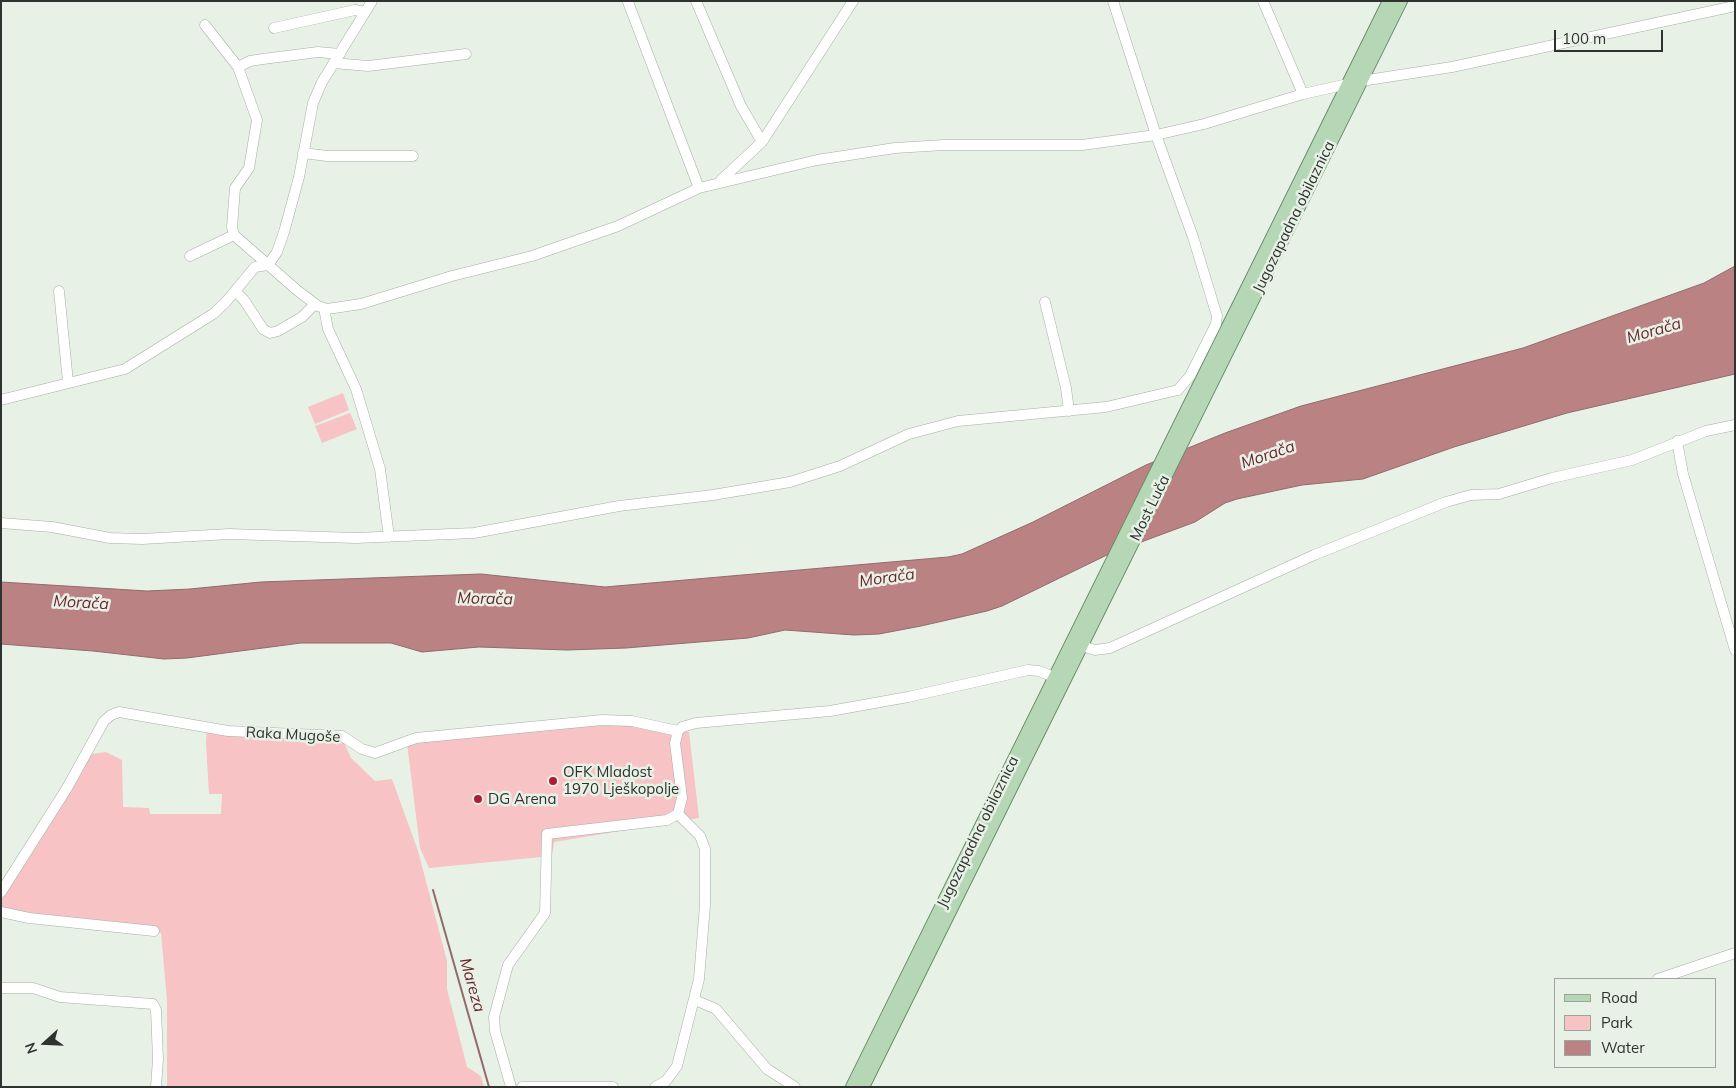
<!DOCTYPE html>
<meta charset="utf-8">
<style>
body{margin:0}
#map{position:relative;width:1736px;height:1088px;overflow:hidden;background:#e7f1e6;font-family:Mulish,sans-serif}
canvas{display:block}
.frame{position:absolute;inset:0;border:2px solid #2f332f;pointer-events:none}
.legend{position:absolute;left:1554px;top:978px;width:162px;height:90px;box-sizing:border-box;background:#e7f1e6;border:1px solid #9da59d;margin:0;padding:6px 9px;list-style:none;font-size:15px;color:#2f332f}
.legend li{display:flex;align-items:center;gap:10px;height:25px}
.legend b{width:25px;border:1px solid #9da59d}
.north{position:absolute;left:20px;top:1018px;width:50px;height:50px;-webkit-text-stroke:4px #e7f1e6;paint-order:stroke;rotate:250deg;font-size:14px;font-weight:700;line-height:20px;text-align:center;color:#2f332f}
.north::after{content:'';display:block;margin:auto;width:18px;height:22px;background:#2f332f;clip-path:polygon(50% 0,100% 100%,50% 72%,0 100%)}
.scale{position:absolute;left:1554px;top:30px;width:109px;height:22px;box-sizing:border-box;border:2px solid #2f332f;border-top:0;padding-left:6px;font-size:15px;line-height:18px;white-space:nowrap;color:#2f332f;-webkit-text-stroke:4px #e7f1e6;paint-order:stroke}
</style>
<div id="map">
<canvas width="1736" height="1088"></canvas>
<div class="frame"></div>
<ul class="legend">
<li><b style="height:6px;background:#b6d7b6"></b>Road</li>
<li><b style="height:14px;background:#f7c3c4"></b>Park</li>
<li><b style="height:14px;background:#bb8283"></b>Water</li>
</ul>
<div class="north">N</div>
<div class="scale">100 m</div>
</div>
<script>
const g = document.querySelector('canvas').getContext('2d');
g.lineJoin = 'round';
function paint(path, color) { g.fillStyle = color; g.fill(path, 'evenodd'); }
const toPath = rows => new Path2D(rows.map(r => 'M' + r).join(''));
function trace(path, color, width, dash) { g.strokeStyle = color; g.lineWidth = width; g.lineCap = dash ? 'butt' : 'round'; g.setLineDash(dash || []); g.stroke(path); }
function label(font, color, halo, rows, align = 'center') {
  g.font = font + ' Mulish,sans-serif'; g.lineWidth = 5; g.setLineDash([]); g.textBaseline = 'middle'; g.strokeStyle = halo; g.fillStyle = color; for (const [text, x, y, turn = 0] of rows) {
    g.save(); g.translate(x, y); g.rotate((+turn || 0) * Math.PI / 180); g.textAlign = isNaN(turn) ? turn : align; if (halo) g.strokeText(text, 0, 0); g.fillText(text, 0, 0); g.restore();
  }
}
paint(toPath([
 [343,393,349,410,315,424,308,407],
 [350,413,357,429,322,443,315,426],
 [600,722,689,732,699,818,554,842,552,856,429,868,420,848,407,743],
 [207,727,341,736,351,758,375,781,392,779,418,851,447,961,447,989,467,1067,481,1076,484,1087,167,1087,167,1000,161,933,107,928,107,921,32,917,1,911,1,894,86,755,106,752,122,760,123,807,149,808,150,814,221,814,222,794,209,794,206,743]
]), '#f7c3c4');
const water = toPath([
 [1735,266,1735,374,1567,413,1454,447,1363,479,1302,485,1237,499,1225,503,1195,522,1109,554,1002,606,987,611,921,626,879,634,854,635,785,630,748,638,626,648,567,650,479,647,422,652,391,643,301,643,187,658,164,659,93,651,1,644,1,582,147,591,190,589,261,582,481,574,605,587,948,557,962,554,1033,522,1146,465,1225,433,1301,406,1523,348,1704,283,1735,266]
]);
paint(water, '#bb8283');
trace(water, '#916a6a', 1);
trace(toPath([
 [433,890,489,1087]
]), '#916a6a', 2);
const minor = toPath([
 [696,1,741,106,762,142],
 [1263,1,1303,94],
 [628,2,699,188],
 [205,25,238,67,257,120,249,168,235,188,232,227,234,235,298,291,318,306,327,309,361,304,452,276,532,256,618,226,699,188,817,160,895,148,944,145,1082,145,1156,135,1204,124,1303,94,1348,84],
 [274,28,355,10,365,12],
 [334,63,368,66,466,54],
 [238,67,250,61,263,59,318,52,340,54],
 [1361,81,1452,67,1735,6],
 [303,153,327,156,413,156],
 [721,180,762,142,853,1],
 [190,256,234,235],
 [268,265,277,252,284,232,299,177,313,103,322,82,372,1],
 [59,291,68,382],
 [235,291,244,300,263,329,270,333,278,331,302,317,315,304],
 [1045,302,1066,388,1069,411],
 [324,308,328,329,356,389,380,469,389,537],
 [1,400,125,369,213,314,225,303,255,267,268,265],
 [1677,441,1683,474,1735,650],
 [1,523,52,527,110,538,142,539,229,534,356,538,474,533,619,506,713,495,790,482,840,466,909,434,958,421,1106,407,1178,390,1190,376,1216,324,1217,316,1193,237,1156,135,1113,1],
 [1082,646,1095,650,1110,648,1314,555,1446,502,1471,495,1499,494,1552,478,1632,460,1706,431,1735,425],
 [1,892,67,788,104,721,111,715,119,712,228,731,342,736,362,749,375,753,416,738,602,720,632,721,678,731],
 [1,912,29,918,154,931],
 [1658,979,1735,953],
 [1,988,33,988,60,997,153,1004,156,1010,158,1059,156,1087],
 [695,1000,716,1009,767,1069,795,1087],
 [511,1087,495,1031,494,1017,508,965,545,913,547,834,667,820,678,814,682,798,675,743,678,731,682,727,696,723,830,711,908,697,1028,670,1039,671,1054,677],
 [522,1087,613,1087],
 [655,1087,666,1081,677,1066,699,979,705,905,705,849,700,836,678,814]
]);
const major = toPath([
 [852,1087,1389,1],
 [863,1087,1401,1]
]);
trace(minor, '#a5aea4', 11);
trace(major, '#678d67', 14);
trace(minor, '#fff', 10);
trace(major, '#b6d7b6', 12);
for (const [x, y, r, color] of [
 [553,781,5,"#b01c37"],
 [478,799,5,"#b01c37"]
]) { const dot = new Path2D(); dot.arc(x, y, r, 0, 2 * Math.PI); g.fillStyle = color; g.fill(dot); trace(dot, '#e7f1e6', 2); }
label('15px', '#2f332f', '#e7f1e6', [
 ["Jugozapadna obilaznica",1294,217,-64],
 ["Most Luča",1150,508,-64],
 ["Raka Mugoše",293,735,3],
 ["Jugozapadna obilaznica",978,832,-64]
]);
label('15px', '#2f332f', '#e7f1e6', [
 ["OFK Mladost",563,772],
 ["1970 Lješkopolje",563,789],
 ["DG Arena",488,799]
], 'left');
label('italic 16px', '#6b252b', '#e7f1e6', [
 ["Morača",1654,331,-16],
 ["Morača",1268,455,-19],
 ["Morača",887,578,-8],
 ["Morača",485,599,1],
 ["Morača",81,603,3],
 ["Mareza",472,985,74]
]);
</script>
